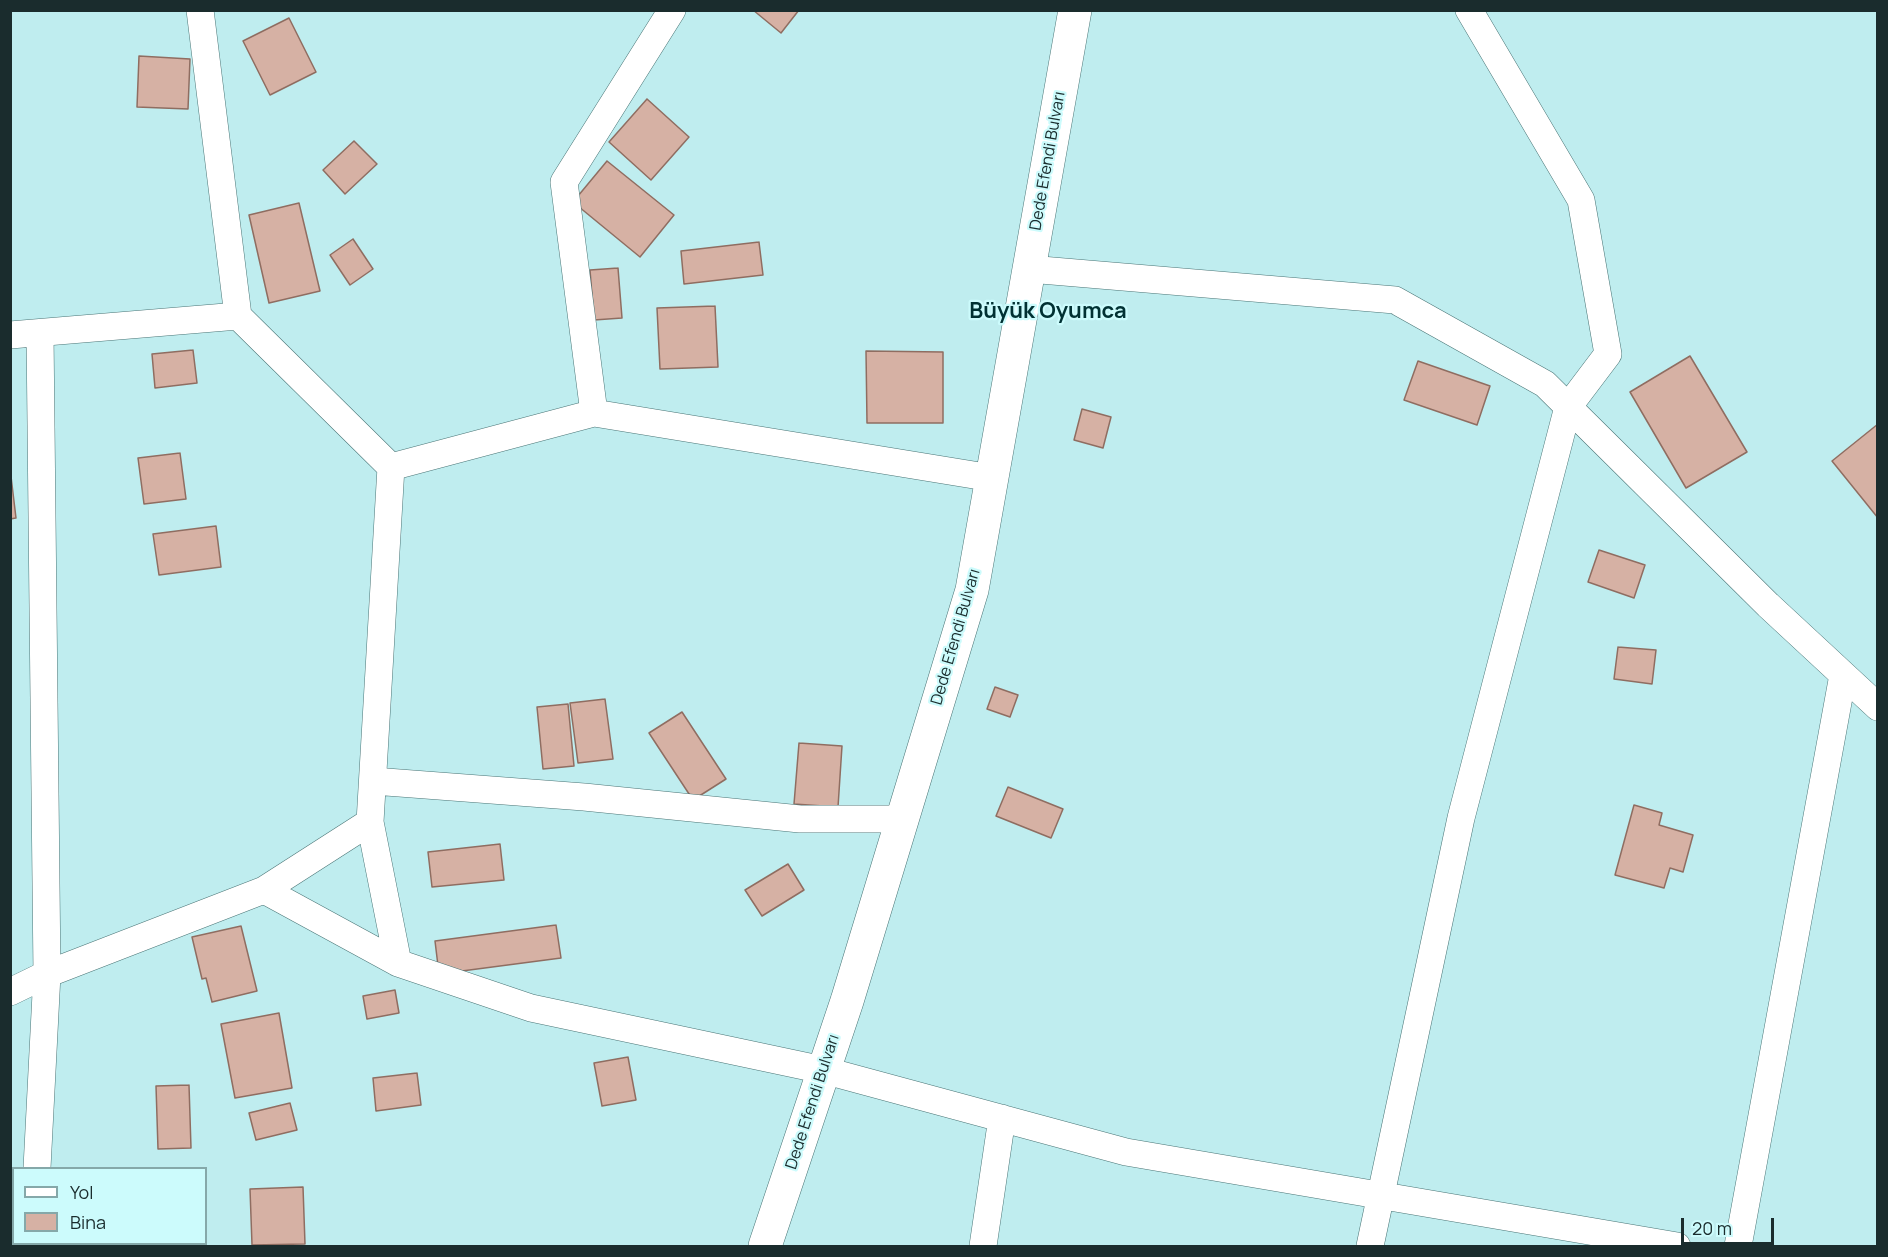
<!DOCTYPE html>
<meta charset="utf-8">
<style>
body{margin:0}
#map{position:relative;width:1888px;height:1257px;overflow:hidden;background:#bfedef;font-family:Manrope,sans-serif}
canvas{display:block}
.frame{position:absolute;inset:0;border:12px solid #1a2c2d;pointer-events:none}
.legend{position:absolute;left:12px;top:1167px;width:195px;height:78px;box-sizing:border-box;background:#ccfbfc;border:2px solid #85a8a9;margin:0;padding:8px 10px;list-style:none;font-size:18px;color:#1a2c2d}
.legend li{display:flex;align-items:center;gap:12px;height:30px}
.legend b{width:30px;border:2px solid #85a8a9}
.scale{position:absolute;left:1681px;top:1218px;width:93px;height:27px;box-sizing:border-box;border:3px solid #1a2c2d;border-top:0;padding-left:8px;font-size:18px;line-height:21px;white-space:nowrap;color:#1a2c2d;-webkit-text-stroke:4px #ccfbfc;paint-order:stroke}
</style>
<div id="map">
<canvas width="1888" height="1257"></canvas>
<div class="frame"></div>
<ul class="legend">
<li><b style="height:8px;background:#fff"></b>Yol</li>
<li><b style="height:16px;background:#d6b1a4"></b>Bina</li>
</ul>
<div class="scale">20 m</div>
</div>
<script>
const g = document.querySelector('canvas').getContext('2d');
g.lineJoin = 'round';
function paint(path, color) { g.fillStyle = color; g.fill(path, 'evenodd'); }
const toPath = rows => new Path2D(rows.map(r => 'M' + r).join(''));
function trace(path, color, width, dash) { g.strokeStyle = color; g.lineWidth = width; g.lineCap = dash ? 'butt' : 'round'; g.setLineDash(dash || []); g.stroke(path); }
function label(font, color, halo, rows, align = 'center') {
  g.font = font + ' Manrope,sans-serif'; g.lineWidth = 4.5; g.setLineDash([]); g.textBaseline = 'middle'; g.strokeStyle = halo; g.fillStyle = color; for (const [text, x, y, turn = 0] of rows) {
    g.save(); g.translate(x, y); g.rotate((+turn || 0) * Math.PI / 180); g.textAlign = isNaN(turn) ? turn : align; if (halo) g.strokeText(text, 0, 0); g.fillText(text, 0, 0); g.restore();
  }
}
const building = toPath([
 [753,10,799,10,781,33,753,10],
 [289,18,316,72,270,95,243,41,289,18],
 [139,56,190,59,188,109,137,107,139,56],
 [647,99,689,137,651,180,609,142,647,99],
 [354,141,377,164,345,194,323,170,354,141],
 [607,161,674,215,640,257,573,202,607,161],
 [299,203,320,291,269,303,249,215,299,203],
 [353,239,373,269,350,285,330,255,353,239],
 [759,242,763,275,684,284,681,251,759,242],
 [618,268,622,318,594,320,590,270,618,268],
 [715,306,718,367,660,369,657,308,715,306],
 [193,350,197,383,155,388,152,354,193,350],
 [866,351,943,352,943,423,867,423,866,351],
 [1690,356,1747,452,1686,488,1630,392,1690,356],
 [1418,361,1490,386,1477,425,1404,400,1418,361],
 [1082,409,1111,417,1103,448,1074,440,1082,409],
 [1878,424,1878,518,1832,461,1878,424],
 [180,453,186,499,144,504,138,458,180,453],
 [10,468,16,518,10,519,10,468],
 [216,526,221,567,159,575,153,534,216,526],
 [1599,550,1645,565,1634,598,1588,582,1599,550],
 [1618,647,1656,650,1652,684,1614,679,1618,647],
 [995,687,1018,695,1010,717,987,709,995,687],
 [605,699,613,759,578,763,570,703,605,699],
 [568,704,574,766,543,769,537,707,568,704],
 [682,712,726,779,693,800,649,733,682,712],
 [799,743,842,746,838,807,794,804,799,743],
 [1008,787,1063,809,1051,838,996,816,1008,787],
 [1634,805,1662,813,1659,825,1693,835,1683,872,1670,868,1664,888,1615,875,1634,805],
 [500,844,504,880,432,887,428,852,500,844],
 [788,864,804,890,762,916,745,890,788,864],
 [556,925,561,958,439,974,435,941,556,925],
 [241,926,257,991,212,1002,206,978,202,979,192,937,241,926],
 [395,990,399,1013,367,1019,363,996,395,990],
 [279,1013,292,1088,235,1098,221,1024,279,1013],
 [628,1057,636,1100,602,1106,594,1063,628,1057],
 [417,1073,421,1105,376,1111,373,1078,417,1073],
 [189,1085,191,1148,158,1149,156,1086,189,1085],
 [290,1103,297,1130,256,1140,249,1113,290,1103],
 [303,1187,305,1244,252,1245,250,1189,303,1187]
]);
paint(building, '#d6b1a4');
trace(building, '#8f6d61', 1.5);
const minor = toPath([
 [200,10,238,316],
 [1029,269,1395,300,1545,384,1768,605,1878,707],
 [10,335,238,316,391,467],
 [594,413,564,182,672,10],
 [992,478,594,413,391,467,370,822,398,963,531,1008,823,1070,1126,1152,1677,1246],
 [373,781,584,797,800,819,902,819],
 [264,890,398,963],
 [10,992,47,974,264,890,370,822],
 [37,1168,47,974,40,333],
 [32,1246,32,1244],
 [983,1246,1002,1118],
 [1370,1246,1461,818,1568,407,1608,354,1581,200,1469,10],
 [1738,1246,1843,675]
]);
const tertiary = toPath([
 [765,1246,847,1001,972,590,1075,10]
]);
trace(minor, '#4a7576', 28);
trace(tertiary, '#4a7576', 34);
trace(minor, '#fff', 27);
trace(tertiary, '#fff', 33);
label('16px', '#1a2c2d', '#ccfbfc', [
 ["Dede Efendi Bulvarı",1048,161,-80],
 ["Dede Efendi Bulvarı",956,637,-74],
 ["Dede Efendi Bulvarı",813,1102,-72]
]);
label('bold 22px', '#013133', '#ccfbfc', [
 ["Büyük Oyumca",1048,312]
]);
</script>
